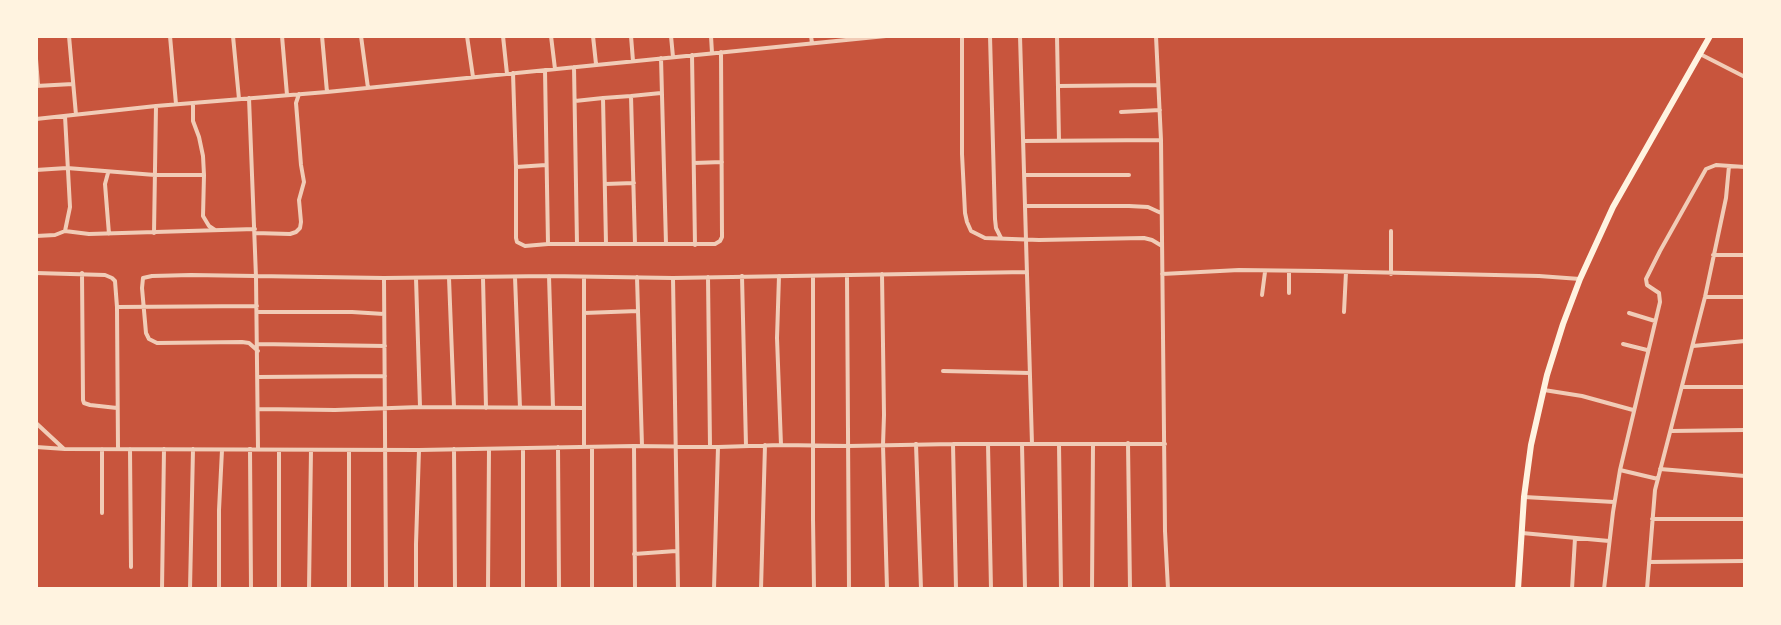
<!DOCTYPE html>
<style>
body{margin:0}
#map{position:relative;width:1781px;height:625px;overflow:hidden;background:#c8553d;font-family:Inter,sans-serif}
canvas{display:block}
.frame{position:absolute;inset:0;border:38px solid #fff3e0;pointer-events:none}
</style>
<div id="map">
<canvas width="1781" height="625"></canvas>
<div class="frame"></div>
</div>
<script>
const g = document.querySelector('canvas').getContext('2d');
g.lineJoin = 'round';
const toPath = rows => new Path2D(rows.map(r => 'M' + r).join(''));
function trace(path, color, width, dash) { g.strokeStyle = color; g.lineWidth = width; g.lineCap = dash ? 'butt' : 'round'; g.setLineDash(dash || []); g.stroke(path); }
trace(toPath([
 [69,36,76,115],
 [170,36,176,104],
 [233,36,239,99],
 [282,36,287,95],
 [322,36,327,92],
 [361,36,368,88],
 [467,36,473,77],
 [503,36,507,74],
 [551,36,555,69],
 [593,36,596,64],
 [631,36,633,61],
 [671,36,673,57],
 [711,36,712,53],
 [811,36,812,43],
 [962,36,962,154,965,213,967,222,971,231,985,238,1039,240,1144,238,1152,240,1162,246],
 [990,36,995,219,996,228,1001,238],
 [1020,36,1032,444],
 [1057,36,1059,141],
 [1156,36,1161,140,1165,531,1168,589],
 [1700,54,1745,77],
 [692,55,695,245],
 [661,58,666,244],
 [36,59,38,85],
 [574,67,577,244],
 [545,70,548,244,715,244,720,241,722,237,721,52],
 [513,73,516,167,516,238,517,242,525,246,548,244],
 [36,86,73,84],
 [1058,86,1157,85],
 [631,96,661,93],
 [249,98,256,277,258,449],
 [603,98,631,96,635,244],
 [575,101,603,98,606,244],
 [193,103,193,121,199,137,203,156,204,175,203,216,209,226,215,230],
 [1121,112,1160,110],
 [36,119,156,106,327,92,886,36],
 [1023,141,1161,140],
 [694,163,722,162],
 [516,167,546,165],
 [36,170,67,168,155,175,204,175],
 [108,173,105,184,109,234],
 [1024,175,1129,175],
 [605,184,634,183],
 [1025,206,1129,206,1148,207,1161,213],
 [65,231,70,207,65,116],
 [1391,231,1391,274],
 [154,233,156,106],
 [255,233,290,234,296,232,300,228,301,222,299,200,304,182,301,165,296,103,299,94],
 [36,236,55,235,65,231,89,234,255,229],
 [1713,255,1745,255],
 [1289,271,1289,293],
 [36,273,105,275,112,278,115,281,117,307,118,449],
 [82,273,83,400,84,403,90,405,117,408],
 [882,274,884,415,883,445,887,589],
 [1162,274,1239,270,1319,271,1539,276,1580,279],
 [847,275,849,589],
 [549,276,553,408],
 [742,276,746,446],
 [779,276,777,338,781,445],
 [813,276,813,519,814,589],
 [515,277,520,408],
 [584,277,584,447],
 [637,277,642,446],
 [708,277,710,447],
 [384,278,386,589],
 [449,278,454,407],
 [483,278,486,408],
 [673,278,678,589],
 [1262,295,1265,272],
 [1705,297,1745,297],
 [117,307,257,306],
 [257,312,352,312,384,314],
 [1344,312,1346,272],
 [584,313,638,311],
 [1629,313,1655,321],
 [258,344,385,346],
 [1623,344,1647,350],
 [1693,346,1745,341],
 [258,351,249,343,242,342,157,343,149,339,146,333,142,288,143,278,152,276,191,275,384,278,549,276,673,278,1027,272],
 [943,371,1030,373],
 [258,377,385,376],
 [1682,387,1745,387],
 [1544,390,1582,396,1633,410],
 [420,407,584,408],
 [259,409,335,410,420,407,416,278],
 [36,423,64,449],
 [1671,431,1745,430],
 [1128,443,1130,589],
 [916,444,921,589],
 [953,444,956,589],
 [988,444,991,589],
 [1022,444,1025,589],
 [1059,444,1061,589],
 [634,446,635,589],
 [36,447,65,449,419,450,634,446,718,447,781,445,849,446,953,444,1165,444],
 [558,447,559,589],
 [102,449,102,513],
 [130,449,131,567],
 [250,449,251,589],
 [454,449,455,589],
 [523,449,523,589],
 [1660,469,1745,476],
 [1620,470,1658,479],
 [1524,497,1614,502],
 [1652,519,1745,519],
 [1522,533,1609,541],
 [634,554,676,551],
 [1649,562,1745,561],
 [162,589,164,449],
 [190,589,193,449],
 [219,589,219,510,222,450],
 [279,589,279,450],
 [309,589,311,450],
 [349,589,349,450],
 [416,589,416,544,419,450],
 [488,589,489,449],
 [592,589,592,447],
 [714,589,718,447],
 [761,589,765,445],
 [1092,589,1093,444],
 [1572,589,1575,538],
 [1604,589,1613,512,1620,470,1660,302,1659,293,1647,285,1646,279,1660,251,1706,169,1716,165,1745,167],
 [1647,589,1655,490,1705,297,1726,198,1729,166]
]), '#f1ccb7', 4);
trace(toPath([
 [1518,589,1524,497,1531,445,1547,375,1563,324,1580,279,1613,207,1710,36]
]), '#fff3e0', 6);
</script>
